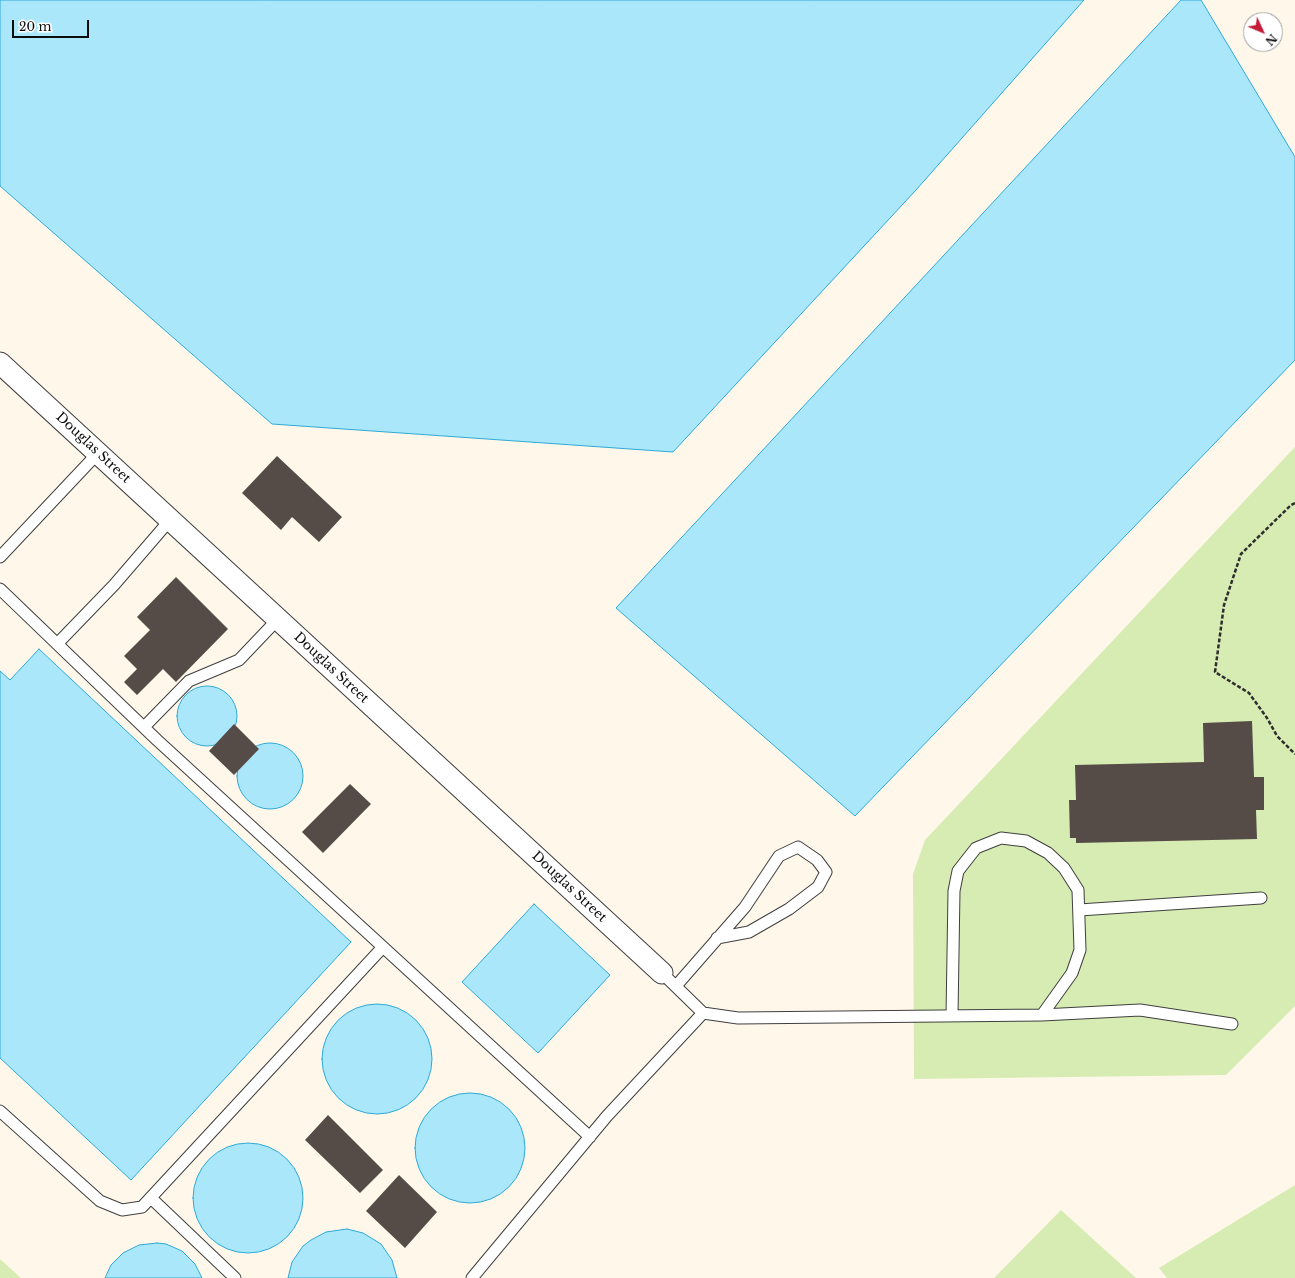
<!DOCTYPE html>
<style>
body{margin:0}
#map{position:relative;width:1295px;height:1278px;overflow:hidden;background:#fff8ea;font-family:"Libre Baskerville",serif}
canvas{display:block}
.north{position:absolute;left:1243px;top:12px;width:40px;height:40px;box-sizing:border-box;background:#fff;border:1px solid #9e9e9e;border-radius:50%;rotate:134deg;font-size:11px;font-weight:700;line-height:16px;text-align:center;color:#0c0c0c}
.north::after{content:'';display:block;margin:auto;width:14px;height:18px;background:#c41b39;clip-path:polygon(50% 0,100% 100%,50% 72%,0 100%)}
.scale{position:absolute;left:12px;top:20px;width:77px;height:18px;box-sizing:border-box;border:2px solid #0c0c0c;border-top:0;padding-left:5px;font-size:12px;line-height:14px;white-space:nowrap;color:#0c0c0c;-webkit-text-stroke:3px #fff;paint-order:stroke}
</style>
<div id="map">
<canvas width="1295" height="1278"></canvas>
<div class="north">N</div>
<div class="scale">20 m</div>
</div>
<script>
const g = document.querySelector('canvas').getContext('2d');
g.lineJoin = 'round';
function paint(path, color) { g.fillStyle = color; g.fill(path, 'evenodd'); }
const toPath = rows => new Path2D(rows.map(r => 'M' + r).join(''));
function trace(path, color, width, dash) { g.strokeStyle = color; g.lineWidth = width; g.lineCap = dash ? 'butt' : 'round'; g.setLineDash(dash || []); g.stroke(path); }
function label(font, color, halo, rows, align = 'center') {
  g.font = font + ' "Libre Baskerville",serif'; g.lineWidth = 4; g.setLineDash([]); g.textBaseline = 'middle'; g.strokeStyle = halo; g.fillStyle = color; for (const [text, x, y, turn = 0] of rows) {
    g.save(); g.translate(x, y); g.rotate((+turn || 0) * Math.PI / 180); g.textAlign = isNaN(turn) ? turn : align; if (halo) g.strokeText(text, 0, 0); g.fillText(text, 0, 0); g.restore();
  }
}
paint(toPath([
 [1295,447,1295,1006,1226,1075,914,1079,913,874,925,840],
 [1295,1185,1295,1278,1167,1278,1159,1268],
 [1061,1210,1136,1278,994,1278],
 [0,1259,21,1278,0,1278]
]), '#d7ecb2');
const water = toPath([
 [0,0,1084,0,916,190,673,452,272,424,0,186,0,0],
 [1181,0,1201,0,1295,157,1295,360,855,816,616,608,1181,0],
 [39,649,351,942,131,1180,0,1058,0,671,10,680,39,649],
 '177 716a30 30 0 1 1 60 0a30 30 0 1 1-60 0Z',
 '237 776a33 33 0 1 1 66 0a33 33 0 1 1-66 0Z',
 [534,904,610,975,538,1053,462,982,534,904],
 '322 1059a55 55 0 1 1 110 0a55 55 0 1 1-110 0Z',
 '415 1148a55 55 0 1 1 110 0a55 55 0 1 1-110 0Z',
 '193 1198a55 55 0 1 1 110 0a55 55 0 1 1-110 0Z',
 [347,1229,363,1233,381,1244,392,1260,397,1278,288,1278,292,1262,303,1246,311,1240,326,1232,347,1229],
 [157,1243,166,1244,182,1251,195,1264,202,1278,105,1278,111,1265,123,1253,139,1245,157,1243]
]);
paint(water, '#abe7fa');
trace(water, '#2da9d6', 1);
paint(toPath([
 [277,456,342,517,319,542,292,517,281,530,242,493],
 [176,577,228,629,176,682,163,669,137,695,124,682,137,669,124,656,150,630,137,617],
 [1252,721,1254,777,1264,777,1264,810,1256,810,1257,839,1076,843,1076,838,1070,838,1069,800,1076,800,1075,765,1204,762,1203,723],
 [234,724,259,749,234,775,209,751],
 [350,784,371,804,323,853,302,832],
 [328,1115,383,1170,360,1193,305,1140],
 [399,1175,437,1212,405,1248,366,1211]
]), '#554b47');
const service = toPath([
 [0,557,98,453],
 [0,589,157,740,383,947],
 [57,644,114,585,170,520],
 [144,727,189,681,239,660,278,619],
 [1079,910,1261,898],
 [662,973,703,1013,738,1018,1042,1015,1140,1010,1232,1024],
 [676,986,745,907,779,856,798,847,817,860,826,872,818,887,789,909,749,932,717,938],
 [952,1016,954,891,958,871,976,848,1001,838,1026,841,1048,853,1064,868,1078,890,1080,950,1072,973,1042,1015],
 [0,1111,100,1201,122,1210,142,1207,383,947,590,1137],
 [151,1198,235,1278],
 [472,1278,607,1116,703,1013]
]);
const minor = toPath([
 [0,363,662,973]
]);
trace(service, '#3f3f3f', 13);
trace(minor, '#3f3f3f', 23);
trace(toPath([
 [1295,503,1291,505,1241,554,1224,605,1215,672,1249,693,1267,718,1277,736,1295,754]
]), '#2e2e2e', 2.5, [4, 2]);
trace(service, '#fff', 11);
trace(minor, '#fff', 21);
label('13px', '#0c0c0c', '#fff', [
 ["Douglas Street",93,448,43],
 ["Douglas Street",331,668,43],
 ["Douglas Street",569,887,43]
]);
</script>
